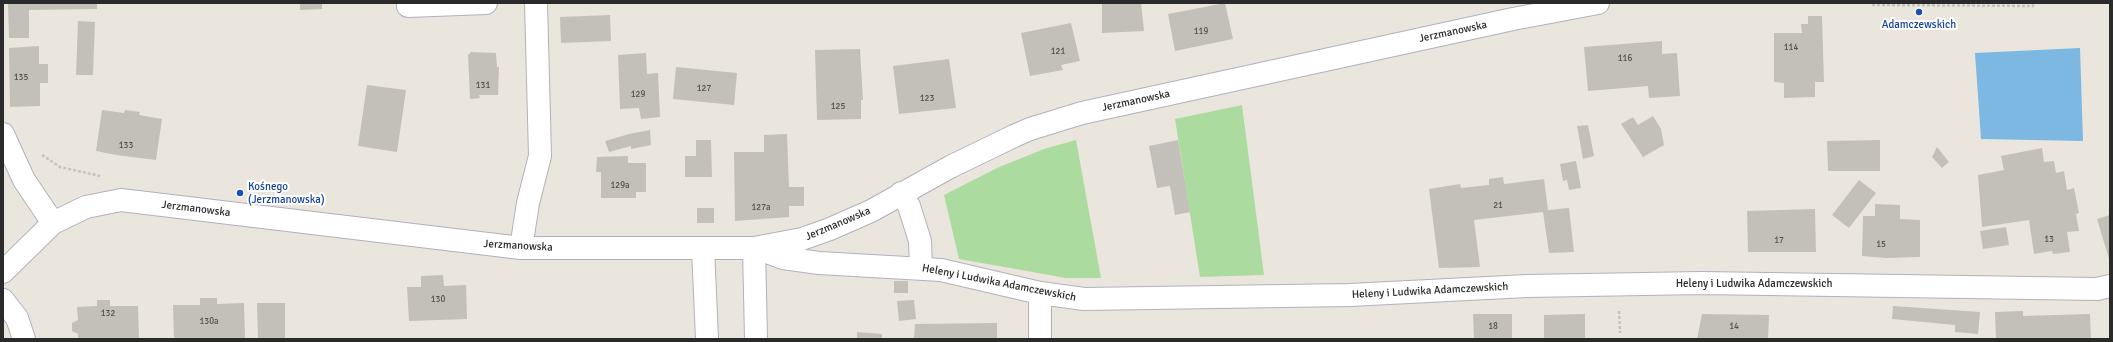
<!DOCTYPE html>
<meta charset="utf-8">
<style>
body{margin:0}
#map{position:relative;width:2113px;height:342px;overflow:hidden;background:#eae6dd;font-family:Signika,sans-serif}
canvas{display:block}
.frame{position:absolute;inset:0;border:4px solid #2a2a2a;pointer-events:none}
</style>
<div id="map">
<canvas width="2113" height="342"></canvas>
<div class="frame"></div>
</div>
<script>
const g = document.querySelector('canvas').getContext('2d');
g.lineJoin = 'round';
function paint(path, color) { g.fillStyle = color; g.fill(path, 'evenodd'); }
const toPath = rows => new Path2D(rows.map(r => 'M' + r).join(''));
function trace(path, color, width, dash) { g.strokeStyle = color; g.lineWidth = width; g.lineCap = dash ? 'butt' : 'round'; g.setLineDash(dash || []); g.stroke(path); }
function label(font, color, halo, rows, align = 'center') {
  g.font = font + ' Signika,sans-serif'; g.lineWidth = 4; g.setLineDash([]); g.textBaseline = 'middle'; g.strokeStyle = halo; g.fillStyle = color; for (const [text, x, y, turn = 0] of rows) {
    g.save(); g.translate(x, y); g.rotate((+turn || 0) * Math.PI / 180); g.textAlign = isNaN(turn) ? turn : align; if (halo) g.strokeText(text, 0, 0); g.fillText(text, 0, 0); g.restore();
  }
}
paint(toPath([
 [1242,105,1264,275,1200,277,1175,119],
 [1076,140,1101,278,1066,278,959,259,944,195,997,168,1044,149]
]), '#acdba0');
paint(toPath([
 [2080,48,2083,141,1981,139,1975,53]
]), '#7cb8e1');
paint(toPath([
 [8,3,97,3,97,9,29,10,29,38,9,38],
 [300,3,322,3,322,9,300,10],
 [1102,3,1141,3,1144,31,1102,33],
 [1225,3,1233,39,1175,51,1168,14],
 [610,15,611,41,561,43,560,17],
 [1808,16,1822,16,1824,82,1815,82,1815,97,1784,98,1784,83,1774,82,1774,33,1802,33,1801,24,1808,24],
 [78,21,95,22,93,75,76,75],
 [1071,23,1080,61,1061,65,1063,70,1030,76,1021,33],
 [1662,41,1662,54,1677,53,1680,96,1649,98,1648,86,1588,91,1584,47],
 [39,46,39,64,48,64,48,83,40,83,40,106,10,107,9,48],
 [860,49,863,100,861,100,861,119,817,120,815,50],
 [470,52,496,53,497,67,499,67,498,95,479,95,480,98,470,99,468,54,470,54],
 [646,53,647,74,658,73,660,117,641,119,639,108,620,109,618,55],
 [949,59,956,108,899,114,893,66],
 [676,67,737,73,734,105,673,99],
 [367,85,406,90,397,152,358,146],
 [102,110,124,113,125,110,140,112,139,115,162,119,156,160,116,155,96,151],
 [1653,116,1661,129,1664,145,1643,157,1621,124,1633,117,1638,125],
 [1588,125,1594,156,1583,159,1577,126],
 [650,130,651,145,631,149,631,146,609,152,605,141,629,134],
 [787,134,789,187,804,187,804,206,789,206,789,217,735,221,734,152,764,152,764,135],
 [696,140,711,140,712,177,685,177,685,156,696,156],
 [1178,140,1190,212,1175,215,1170,186,1157,188,1149,146],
 [1880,140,1880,171,1828,171,1827,141],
 [1937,147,1949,162,1942,168,1932,157],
 [2042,148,2044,162,2054,161,2056,173,2064,171,2067,190,2074,188,2079,213,2076,214,2079,231,2067,232,2070,252,2053,254,2052,251,2034,254,2029,220,1982,227,1978,175,2004,170,2001,156],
 [628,156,628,163,646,163,646,192,636,192,636,198,601,198,601,172,596,172,597,157],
 [1576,161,1581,188,1569,190,1567,180,1563,181,1560,164],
 [1503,177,1504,184,1544,179,1548,210,1569,208,1574,252,1549,253,1543,212,1474,220,1480,267,1439,268,1429,189,1460,184,1461,188,1489,185,1489,179],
 [1859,180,1876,193,1849,228,1832,215],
 [1875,204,1900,205,1900,219,1920,220,1920,257,1886,258,1862,256,1863,216,1875,216],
 [697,208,714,208,714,223,697,223],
 [1815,209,1816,252,1748,252,1747,211],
 [2110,215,2110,262,2097,219],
 [2006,227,2009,245,1983,249,1980,231],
 [443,275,444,286,466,285,467,319,409,321,407,287,421,287,421,276],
 [894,281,908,281,908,293,894,293],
 [200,298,217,298,217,304,244,303,245,339,174,339,173,305,200,305],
 [97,300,110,300,110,306,138,306,139,339,78,339,78,334,72,331,72,323,78,320,77,307,97,306],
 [914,300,916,319,899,321,897,301],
 [257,303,285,303,285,339,258,339],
 [1893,306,1980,312,1978,334,1955,332,1955,325,1892,319],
 [2023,311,2023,316,2090,314,2091,339,1996,339,1995,312],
 [1473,314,1512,314,1512,339,1474,339],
 [1585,314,1585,339,1544,339,1544,315],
 [1702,314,1769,315,1768,339,1697,339],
 [997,323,997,339,914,339,915,324],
 [857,332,882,334,882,339,857,339]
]), '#c3c0b9');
const minor = toPath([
 [408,6,486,3],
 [3,134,24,180,53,223],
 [901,193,909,206,920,241,921,268],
 [521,248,528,203,540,156,536,3],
 [703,248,707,339],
 [754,248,756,339],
 [756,248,783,258,819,263,941,270,1040,293,1084,299,1350,295,1527,286,1702,283,2097,289,2110,286],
 [3,272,53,223,86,207,121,200,521,248,754,248,802,239,830,229,871,211,950,167,1014,136,1030,129,1082,113,1513,19,1598,3],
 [3,300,17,318,24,339],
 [1040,339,1040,293]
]);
trace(minor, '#b1b1bc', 24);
trace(toPath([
 [1872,5,2033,6,2033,3],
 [42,155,60,167,100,176],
 [1619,311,1620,333]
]), '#c3c3c3', 2.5, [3, 2]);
trace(minor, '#fff', 22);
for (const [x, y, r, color] of [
 [1919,12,4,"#1a4fb4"],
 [240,193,4,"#1a4fb4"]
]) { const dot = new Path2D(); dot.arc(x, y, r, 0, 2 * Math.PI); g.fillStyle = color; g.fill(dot); trace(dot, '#fff', 1.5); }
label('9px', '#50504e', null, [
 ["119",1201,32],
 ["114",1791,48],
 ["121",1058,52],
 ["116",1625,59],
 ["135",21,78],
 ["131",483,86],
 ["127",704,89],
 ["129",638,95],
 ["123",927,99],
 ["125",838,107],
 ["133",126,146],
 ["129a",620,186],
 ["21",1498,206],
 ["127a",761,208],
 ["13",2049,240],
 ["17",1779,241],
 ["15",1881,245],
 ["130",438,300],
 ["132",108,314],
 ["130a",209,322],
 ["18",1493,327],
 ["14",1734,327]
]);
label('11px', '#164399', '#fff', [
 ["Adamczewskich",1919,25],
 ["Kośnego",248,187,"left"],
 ["(Jerzmanowska)",248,200,"left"]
]);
label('11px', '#2a2a2a', '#fff', [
 ["Jerzmanowska",1453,32,-12],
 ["Jerzmanowska",1136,101,-12],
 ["Jerzmanowska",196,209,7],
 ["Jerzmanowska",838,224,-23],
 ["Jerzmanowska",518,246,3],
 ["Heleny i Ludwika Adamczewskich",999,283,11],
 ["Heleny i Ludwika Adamczewskich",1754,284],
 ["Heleny i Ludwika Adamczewskich",1430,291,-3]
]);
</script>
